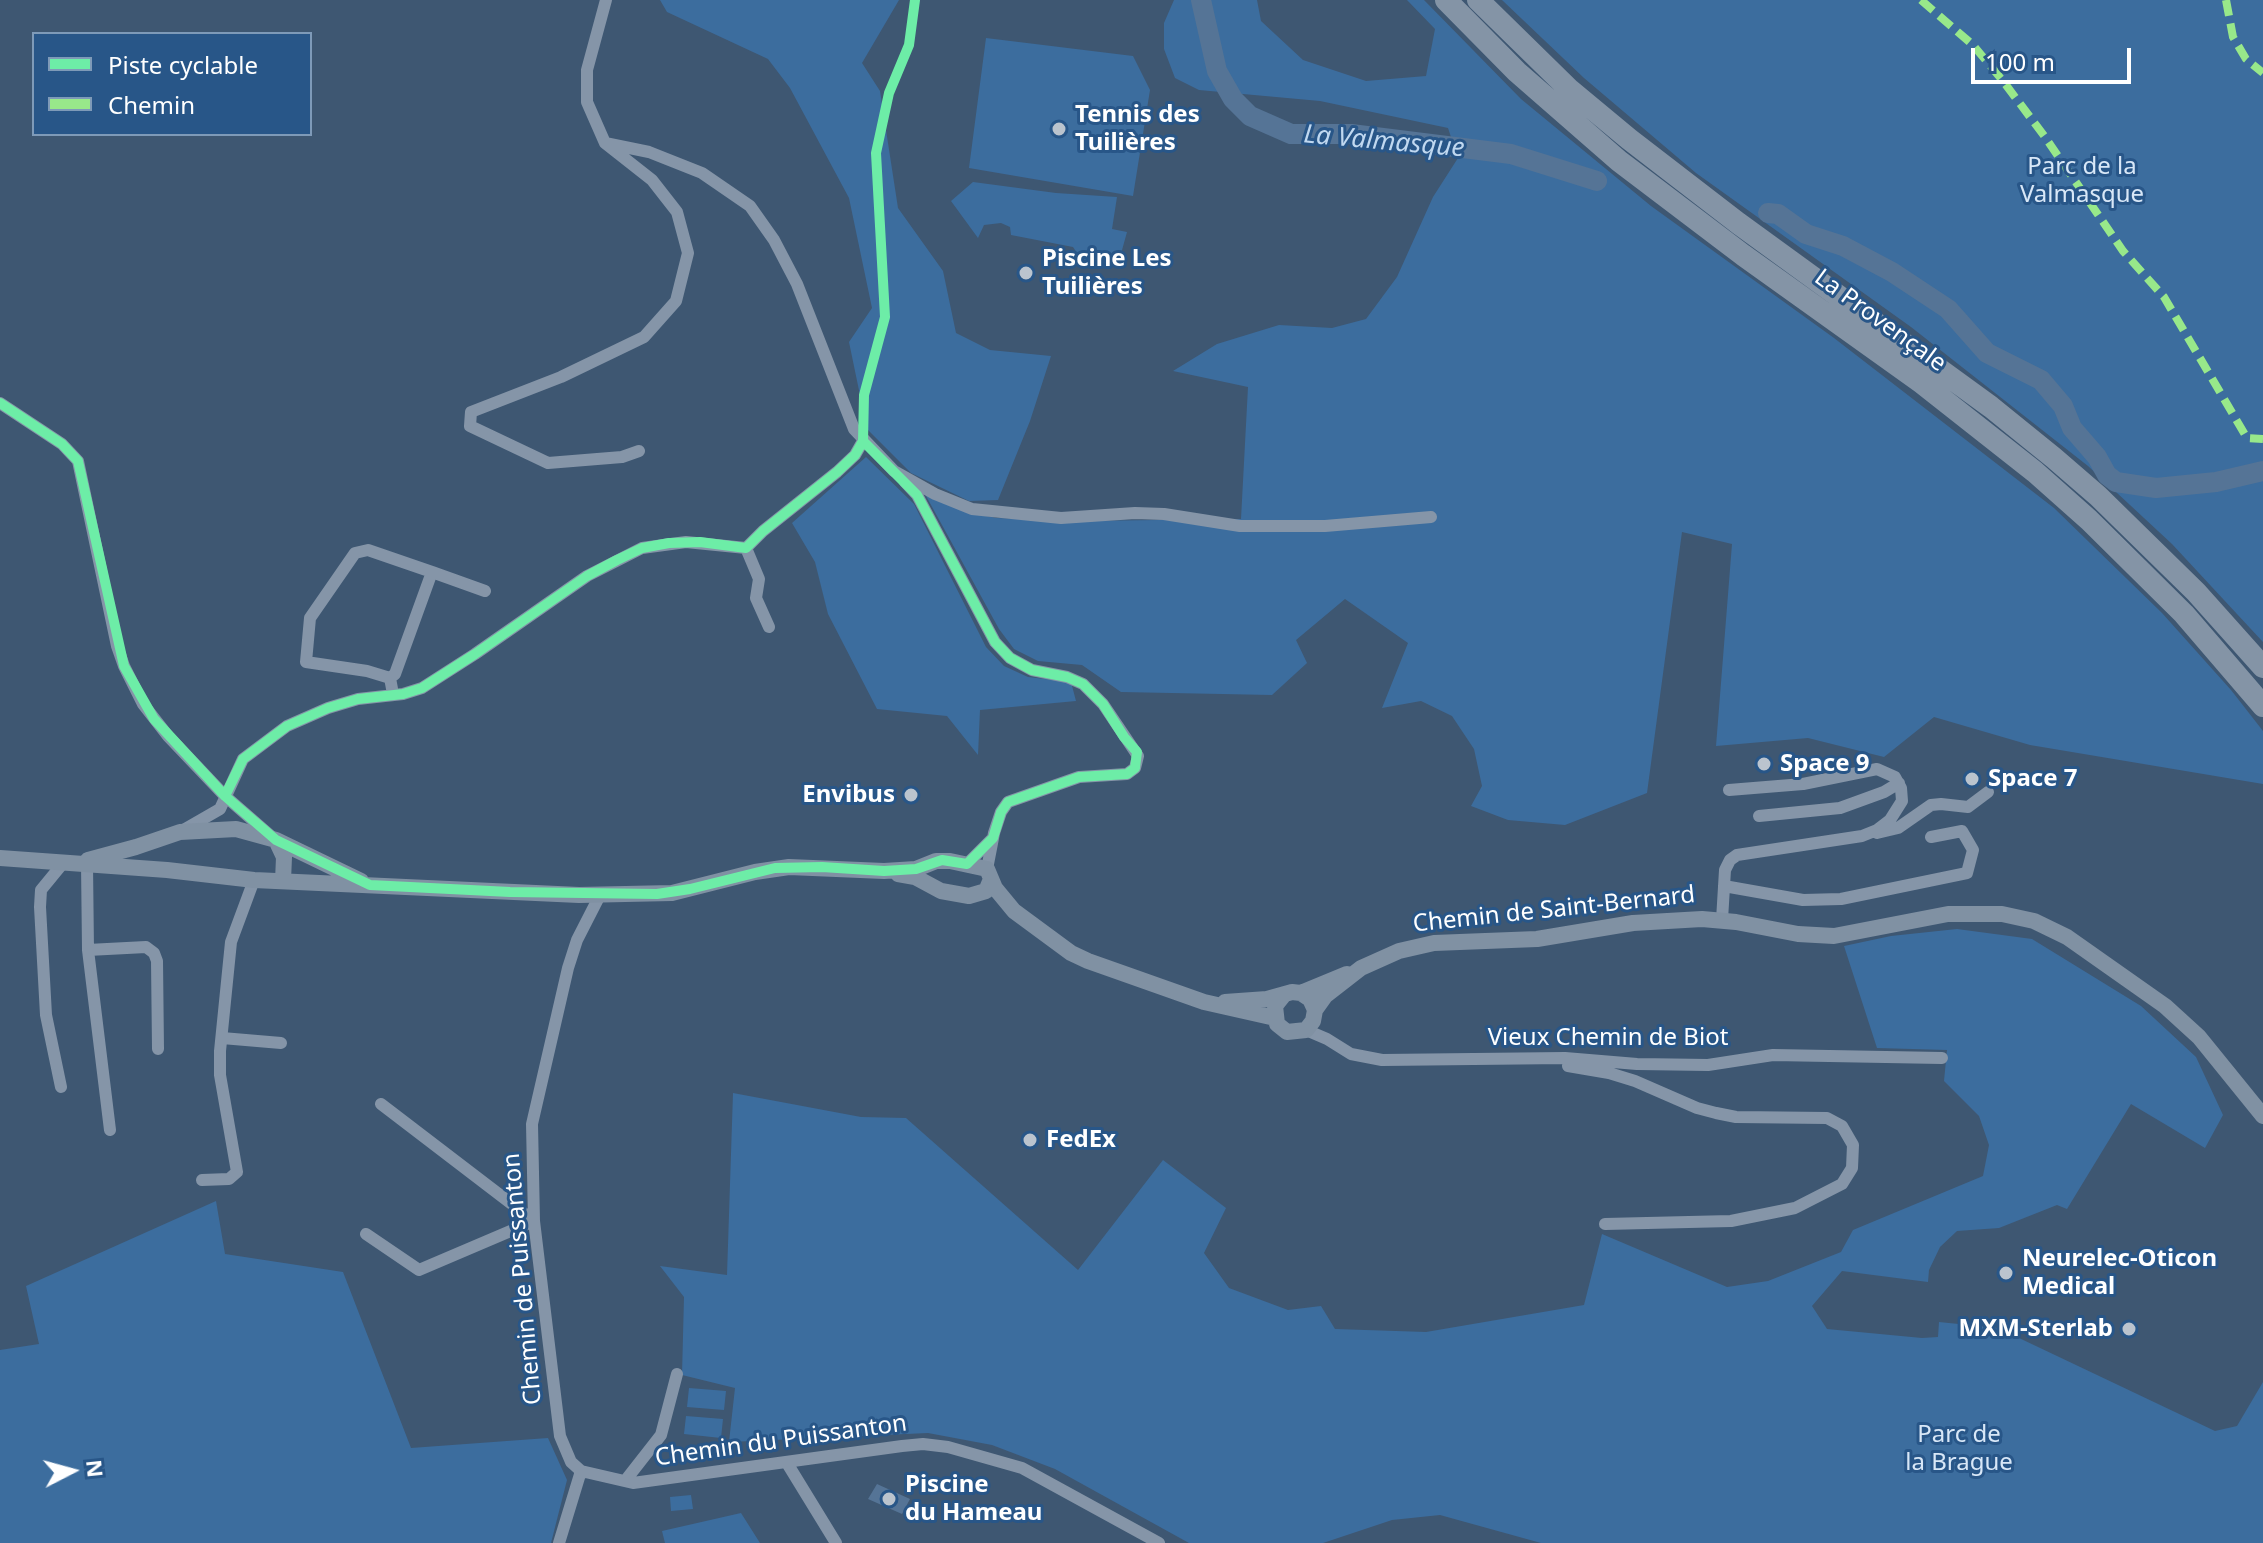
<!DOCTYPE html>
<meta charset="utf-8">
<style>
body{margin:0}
#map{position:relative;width:2263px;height:1543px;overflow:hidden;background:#3e5772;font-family:"Noto Sans",sans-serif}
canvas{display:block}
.legend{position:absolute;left:32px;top:32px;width:280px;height:104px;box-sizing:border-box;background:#285688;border:2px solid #7e9ab8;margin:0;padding:10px 14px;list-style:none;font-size:24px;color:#fff}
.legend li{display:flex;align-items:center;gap:16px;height:40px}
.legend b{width:40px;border:2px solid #7e9ab8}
.north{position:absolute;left:32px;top:1431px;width:80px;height:80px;-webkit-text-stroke:6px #285688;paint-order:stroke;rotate:84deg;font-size:22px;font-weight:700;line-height:32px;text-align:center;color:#fff}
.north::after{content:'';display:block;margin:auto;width:28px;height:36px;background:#fff;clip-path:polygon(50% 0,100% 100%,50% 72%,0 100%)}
.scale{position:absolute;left:1971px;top:48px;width:160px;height:36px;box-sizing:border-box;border:4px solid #fff;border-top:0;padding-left:10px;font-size:24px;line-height:28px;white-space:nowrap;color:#fff;-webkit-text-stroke:6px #285688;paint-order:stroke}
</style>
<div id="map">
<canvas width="2263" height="1543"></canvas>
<ul class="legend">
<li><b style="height:10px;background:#6deda7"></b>Piste cyclable</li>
<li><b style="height:10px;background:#98e88a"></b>Chemin</li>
</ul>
<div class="north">N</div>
<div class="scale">100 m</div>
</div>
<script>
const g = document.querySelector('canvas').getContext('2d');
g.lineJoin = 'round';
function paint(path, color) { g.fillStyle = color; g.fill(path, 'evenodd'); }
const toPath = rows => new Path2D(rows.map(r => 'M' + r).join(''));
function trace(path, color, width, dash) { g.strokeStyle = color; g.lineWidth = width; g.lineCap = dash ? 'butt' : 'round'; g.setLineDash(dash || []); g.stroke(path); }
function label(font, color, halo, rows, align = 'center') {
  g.font = font + ' "Noto Sans",sans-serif'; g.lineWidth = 6; g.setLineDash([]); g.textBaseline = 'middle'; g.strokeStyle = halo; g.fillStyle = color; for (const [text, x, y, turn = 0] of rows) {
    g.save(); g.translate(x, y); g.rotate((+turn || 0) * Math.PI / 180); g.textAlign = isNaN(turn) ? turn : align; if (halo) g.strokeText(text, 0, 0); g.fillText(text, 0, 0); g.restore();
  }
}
paint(toPath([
 [660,0,899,0,862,63,880,91,898,208,943,271,956,333,990,350,1051,356,1030,421,998,500,969,501,911,473,867,429,849,342,872,308,849,198,790,88,768,59,667,12],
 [1174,0,1257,0,1261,21,1303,60,1366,81,1426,76,1435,29,1407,0,1424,0,1521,99,1651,206,1834,338,2054,508,2162,613,2231,690,2263,731,2263,784,2030,745,1934,717,1884,757,1808,738,1716,746,1732,544,1682,532,1647,793,1565,825,1508,820,1471,806,1482,786,1474,749,1452,716,1421,701,1382,708,1408,643,1345,599,1296,640,1307,663,1272,695,1121,692,1082,665,1038,661,1014,649,999,629,925,494,961,510,996,518,1076,521,1241,519,1248,387,1173,371,1217,344,1279,325,1332,328,1366,319,1397,277,1433,197,1458,158,1448,128,1320,101,1199,90,1175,78,1164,49,1164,23],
 [1502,0,2263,0,2263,642,2172,544,2088,466,1911,327,1696,173,1584,78],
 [986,38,1133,56,1150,90,1133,196,969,168],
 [973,182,1056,193,1117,197,1112,229,1127,232,1119,261,1101,263,1081,259,1073,247,1011,235,1010,227,1001,223,984,225,978,238,951,201],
 [866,457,914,504,986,647,1004,666,1028,677,1071,682,1076,701,980,710,978,755,947,716,877,709,828,614,815,562,792,523],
 [1957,929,2032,939,2141,1006,2196,1057,2223,1115,2205,1148,2131,1104,2067,1209,2057,1205,1999,1228,1957,1231,1940,1247,1929,1270,1928,1282,1842,1271,1812,1306,1827,1329,1922,1338,1938,1337,1939,1322,1998,1328,2215,1431,2237,1426,2263,1382,2263,1543,1541,1543,1440,1515,1392,1520,1323,1543,1189,1543,1055,1469,992,1445,928,1433,729,1442,735,1388,682,1375,684,1297,660,1266,727,1275,733,1093,861,1117,906,1118,1078,1270,1163,1160,1226,1208,1204,1253,1229,1288,1288,1310,1321,1306,1335,1329,1426,1332,1584,1305,1602,1234,1727,1287,1768,1281,1841,1252,1853,1230,1983,1176,1989,1145,1979,1116,1944,1081,1947,1050,1877,1048,1844,946,1891,936],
 [216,1201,225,1254,343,1272,411,1448,548,1438,567,1480,551,1543,0,1543,0,1350,39,1344,26,1286],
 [689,1388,726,1391,724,1410,687,1407],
 [686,1416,723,1419,721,1438,684,1434],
 [691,1495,693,1509,671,1511,670,1497],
 [741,1513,760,1543,665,1543,662,1531]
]), '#3c6d9e');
paint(toPath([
 [877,1484,910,1499,902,1514,868,1499]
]), '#557496');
trace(toPath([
 [1201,0,1217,71,1233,99,1250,116,1291,134,1351,134,1511,154,1597,181],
 [1768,213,1778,214,1806,234,1843,246,1892,272,1948,309,1987,353,2041,380,2063,406,2072,428,2097,457,2107,475,2116,482,2156,488,2216,482,2263,471]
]), '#557496', 20);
trace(toPath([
 [606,0,587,70,587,102,605,143,652,180,677,212,688,253,676,301,644,337,561,377,471,412,470,426,548,463,622,457,639,451],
 [605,143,649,152,702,173,750,206,774,240,797,284,854,429,894,471,935,494,972,509,1061,518,1135,513,1164,514,1240,526,1325,526,1431,517],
 [0,403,62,444,78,461,117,646,124,666,143,704,168,736,225,796,272,837],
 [905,482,917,495,925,510,995,642,1010,658,1032,670,1067,677,1083,684,1103,704,1138,756,1135,768,1127,774,1079,777,1008,802,1001,812,994,833,987,869],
 [746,548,759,579,756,598,769,627],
 [432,572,485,591],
 [390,678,367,671,306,662,310,618,355,553,368,550,432,572,395,674,390,678,393,694],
 [1759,816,1840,808,1884,792,1899,783],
 [180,832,220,809,243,759,287,726,328,708,358,699,403,694,422,688,475,654,587,576,642,548,686,542,746,548,763,531,837,472,855,455,863,441],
 [1877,833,1898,828,1931,805,1941,804,1968,807,1988,792],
 [87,864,88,950,146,947,154,953,157,961,158,1049],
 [967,864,993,838],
 [1724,886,1803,900,1841,899,1967,873,1973,850,1962,831,1931,837],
 [1722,920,1725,870,1730,860,1737,855,1862,836,1877,830,1890,820,1902,801,1901,788,1895,777,1877,769,1803,784,1729,790],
 [88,950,110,1130],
 [1306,1030,1327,1039,1351,1054,1382,1060,1565,1058,1637,1064,1708,1065,1773,1055,1942,1058],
 [222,1038,281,1043],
 [1568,1066,1609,1073,1635,1081,1697,1108,1716,1113,1736,1117,1827,1118,1842,1126,1853,1145,1852,1168,1842,1184,1795,1208,1731,1221,1605,1224],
 [61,1087,46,1015,40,907,41,890,64,862],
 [381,1104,534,1221],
 [202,1180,229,1179,237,1172,220,1075,220,1051,231,942,254,880],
 [366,1234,419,1270,534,1221],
 [787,1463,836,1543],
 [581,1471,633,1483,902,1446,923,1444,948,1447,1022,1468,1159,1543],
 [581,1471,571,1462,560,1436,534,1221,532,1124,568,968,577,940,600,895],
 [625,1481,661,1435,677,1374],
 [559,1543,581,1471]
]), '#8595a8', 12);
trace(toPath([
 [276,840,284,857,283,881],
 [0,858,167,870,254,880,579,895,672,893,755,872,789,867,884,871,916,869,936,861,950,861,987,869,995,888,1014,911,1071,953,1088,961,1204,1002,1275,1018],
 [88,860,136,847,180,832,236,829,276,840,361,881],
 [898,874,915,877,941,891,969,896,986,891,991,879],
 [1301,993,1347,974],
 [1225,1002,1267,999,1292,992,1301,993,1310,999,1315,1010,1313,1021,1306,1030,1287,1032,1277,1024,1275,1006,1283,996],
 [1315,1010,1325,996,1361,968,1399,951,1434,943,1537,939,1633,923,1702,919,1736,922,1798,934,1834,936,1948,914,2002,914,2034,921,2067,937,2165,1006,2199,1037,2263,1116]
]), '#8091a3', 16);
trace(toPath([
 [1446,0,1517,72,1619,161,1743,255,1922,383,2035,472,2089,520,2184,614,2263,706],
 [1478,0,1570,90,1629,139,1738,223,1991,407,2054,458,2098,496,2196,592,2263,667]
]), '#8494a6', 22);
trace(toPath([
 [1921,0,1973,45,2003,81,2045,137,2123,251,2164,297,2247,438,2263,439],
 [2226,0,2233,37,2246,59,2263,73]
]), '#98e88a', 8, [16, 8]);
trace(toPath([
 [0,403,62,444,78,461,124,666,154,719,225,796,276,840,370,885,510,892,657,894,690,889,775,868,822,867,884,871,916,869,942,860,967,864,993,838,1001,812,1008,802,1079,777,1127,774,1135,768,1137,752,1124,737,1103,704,1083,684,1067,677,1032,670,1010,658,995,642,917,495,863,441],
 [863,441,864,395,885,317,876,153,889,93,909,45,915,0],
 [225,796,243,759,287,726,328,708,358,699,403,694,422,688,475,654,587,576,617,560,642,548,669,543,700,542,746,548,763,531,837,472,855,455,863,441]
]), '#6deda7', 10);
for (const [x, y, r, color] of [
 [1059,129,8,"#bbc4ce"],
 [1026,273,8,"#bbc4ce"],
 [1764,764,8,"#bbc4ce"],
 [1972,779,8,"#bbc4ce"],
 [911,795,8,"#bbc4ce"],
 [1030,1140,8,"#bbc4ce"],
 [2006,1273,8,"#bbc4ce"],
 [2129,1329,8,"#bbc4ce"],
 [889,1499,8,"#bbc4ce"]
]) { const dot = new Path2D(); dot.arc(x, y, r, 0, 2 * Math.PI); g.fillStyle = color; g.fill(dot); trace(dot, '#285688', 3); }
label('bold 24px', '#fff', '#285688', [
 ["Tennis des",1075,115],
 ["Tuilières",1075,143],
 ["Piscine Les",1042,259],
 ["Tuilières",1042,287],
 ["Space 9",1780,764],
 ["Space 7",1988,779],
 ["Envibus",895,795,"right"],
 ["FedEx",1046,1140],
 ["Neurelec-Oticon",2022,1259],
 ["Medical",2022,1287],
 ["MXM-Sterlab",2113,1329,"right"],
 ["Piscine",905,1485],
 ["du Hameau",905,1513]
], 'left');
label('24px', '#d8e7f7', '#285688', [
 ["Parc de la",2082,167],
 ["Valmasque",2082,195],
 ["Parc de",1959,1435],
 ["la Brague",1959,1463]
]);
label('24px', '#fff', '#285688', [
 ["La Provençale",1880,321,36],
 ["Chemin de Saint-Bernard",1554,910,-6],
 ["Vieux Chemin de Biot",1608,1038],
 ["Chemin de Puissanton",523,1279,-95],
 ["Chemin du Puissanton",781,1441,-8]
]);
label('italic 26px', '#c0d8f0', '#285688', [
 ["La Valmasque",1384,142,5]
]);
</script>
